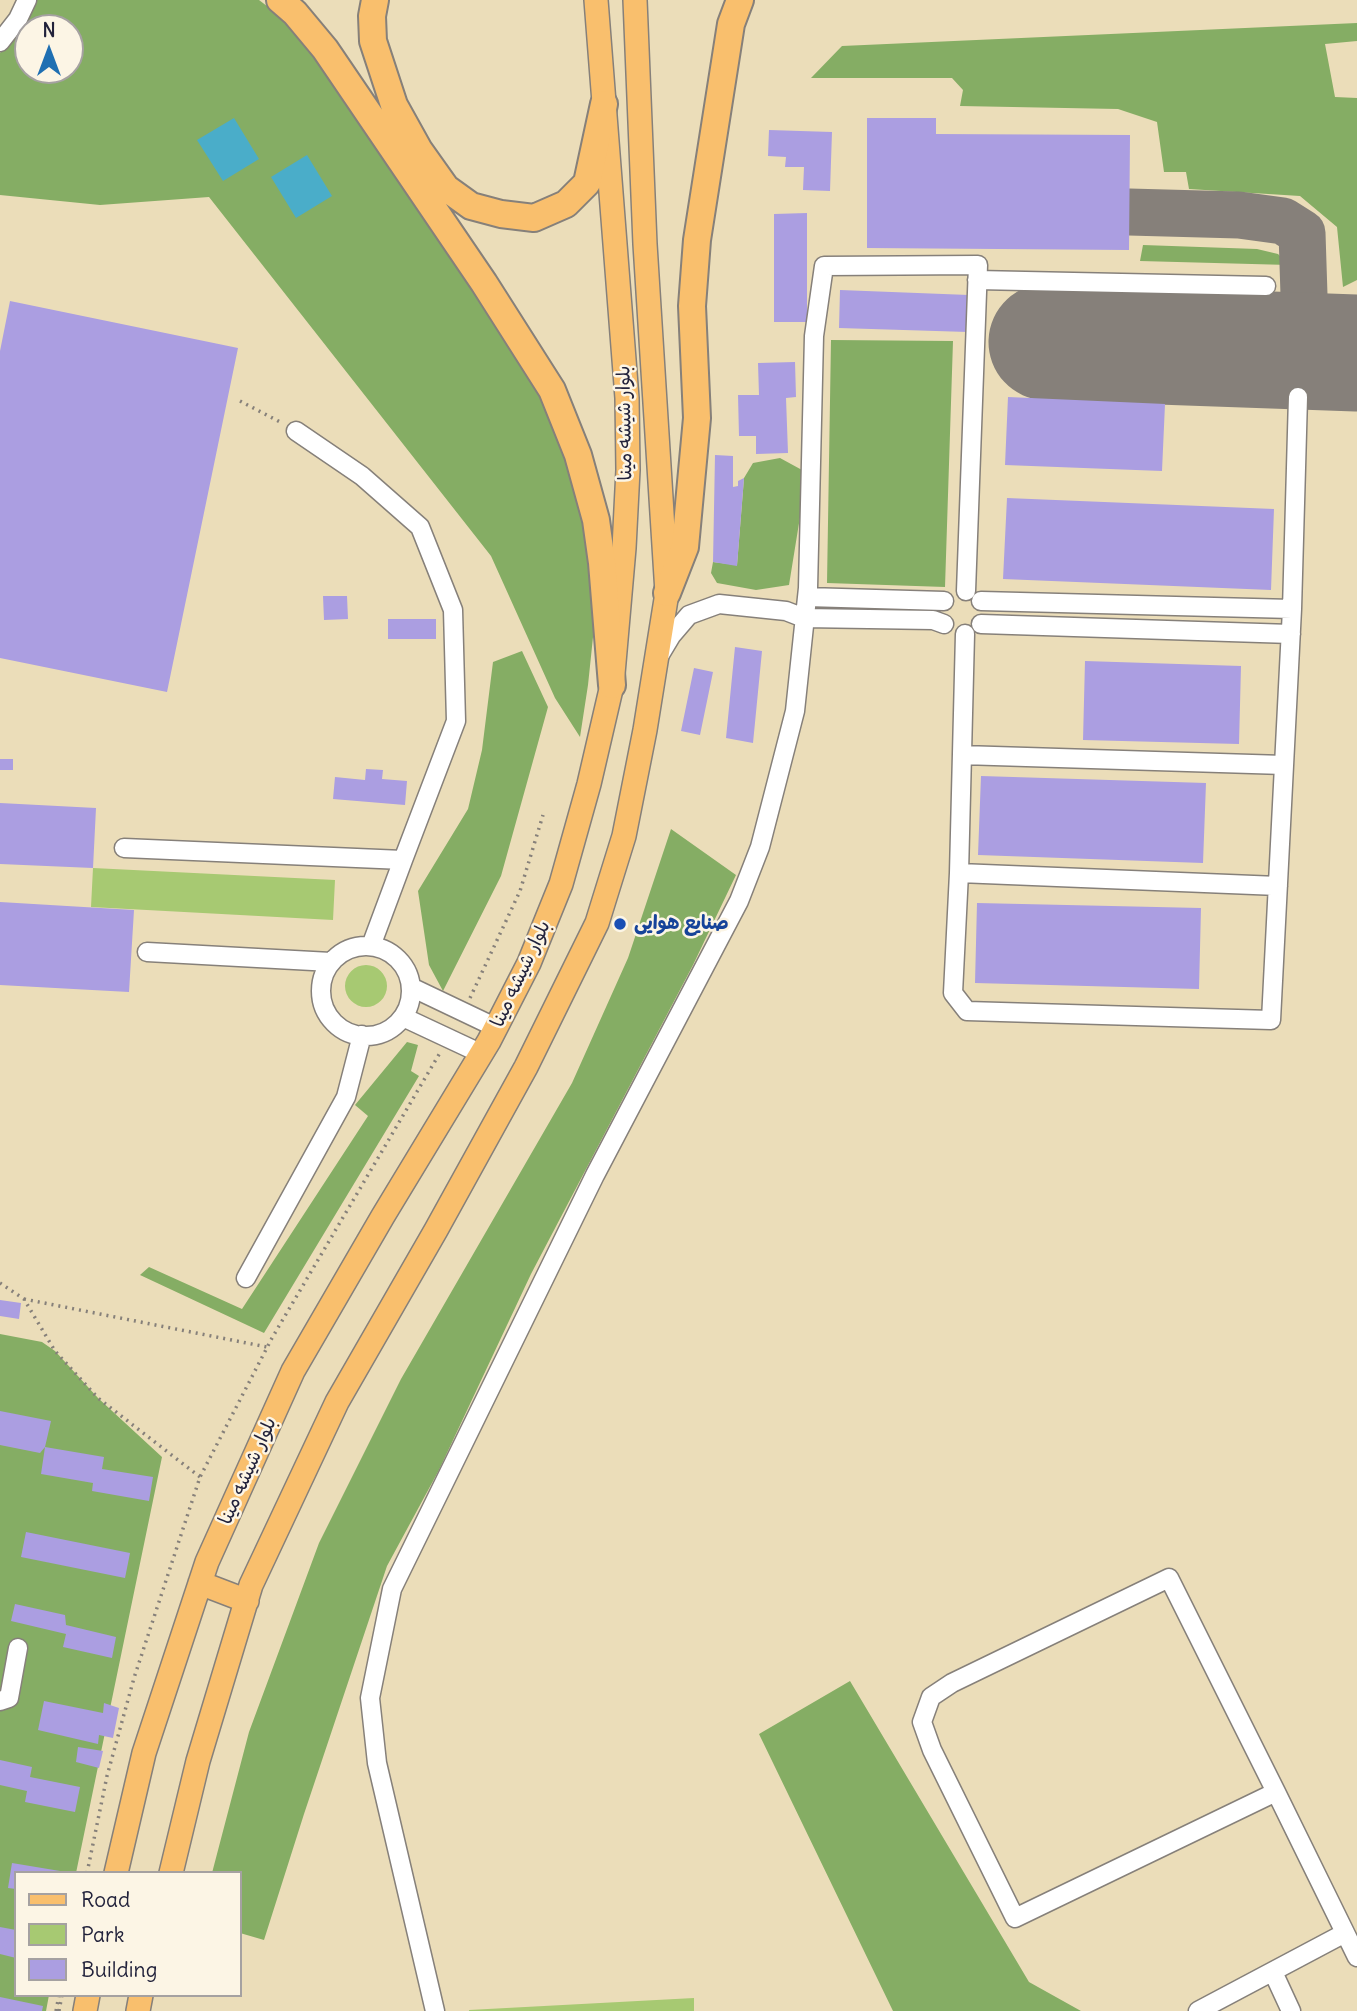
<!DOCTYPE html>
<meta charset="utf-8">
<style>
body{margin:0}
#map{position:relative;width:1357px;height:2011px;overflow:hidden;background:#ebddb9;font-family:Delius,sans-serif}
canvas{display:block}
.legend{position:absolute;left:14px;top:1871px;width:228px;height:126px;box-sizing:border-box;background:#fcf5e5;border:2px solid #a5a1a1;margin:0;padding:9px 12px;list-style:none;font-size:21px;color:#22223b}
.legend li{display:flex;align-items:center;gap:14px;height:35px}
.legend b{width:35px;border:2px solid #a5a1a1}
.north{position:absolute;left:14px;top:14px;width:70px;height:70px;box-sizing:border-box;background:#fcf5e5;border:2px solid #a5a1a1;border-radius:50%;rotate:0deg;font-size:19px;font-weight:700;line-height:28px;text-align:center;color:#22223b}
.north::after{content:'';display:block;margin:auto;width:24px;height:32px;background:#1f6fb2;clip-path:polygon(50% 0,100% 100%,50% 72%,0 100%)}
</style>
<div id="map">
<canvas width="1357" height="2011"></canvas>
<ul class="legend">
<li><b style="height:9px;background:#f9bf6d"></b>Road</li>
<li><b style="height:19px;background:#a7c972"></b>Park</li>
<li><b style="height:19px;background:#ab9ee1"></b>Building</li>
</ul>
<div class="north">N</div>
</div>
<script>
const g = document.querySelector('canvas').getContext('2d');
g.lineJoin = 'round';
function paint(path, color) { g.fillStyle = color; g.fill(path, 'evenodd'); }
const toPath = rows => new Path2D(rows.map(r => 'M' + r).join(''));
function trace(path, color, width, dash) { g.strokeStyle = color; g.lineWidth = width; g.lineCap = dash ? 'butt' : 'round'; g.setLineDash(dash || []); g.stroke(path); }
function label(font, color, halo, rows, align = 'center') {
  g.font = font + ' Delius,"Playpen Sans Arabic",sans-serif'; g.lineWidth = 5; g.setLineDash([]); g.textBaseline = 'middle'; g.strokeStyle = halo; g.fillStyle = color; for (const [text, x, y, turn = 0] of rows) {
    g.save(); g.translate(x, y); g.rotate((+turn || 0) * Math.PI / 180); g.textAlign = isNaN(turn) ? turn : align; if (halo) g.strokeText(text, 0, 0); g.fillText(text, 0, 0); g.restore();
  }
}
paint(toPath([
 [93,868,335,880,333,920,91,907],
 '345 986a21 21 0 1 1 42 0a21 21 0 1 1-42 0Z',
 [694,1998,694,2011,469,2011,469,2010]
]), '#a7c972');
paint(toPath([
 [36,0,259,0,280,16,309,46,512,341,547,403,583,494,595,618,588,685,580,737,555,698,491,556,209,197,100,205,0,195,0,53,26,20],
 [28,28,70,28,70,70,28,70],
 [1357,23,1357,41,1325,44,1335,97,1357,98,1357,280,1343,287,1337,227,1300,196,1189,189,1186,172,1164,172,1157,122,1118,109,960,106,963,90,952,78,811,78,842,46],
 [1143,245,1257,249,1278,254,1289,265,1140,261],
 [831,340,953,341,945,587,827,583],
 [780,458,802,470,800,517,789,585,756,590,717,583,711,573,713,562,737,565,744,478,753,463],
 [522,651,548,707,501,876,443,991,429,965,418,891,468,809,482,750,493,662],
 [671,829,736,875,693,965,531,1274,439,1470,387,1566,304,1814,264,1940,240,1933,240,1873,212,1873,249,1732,319,1543,401,1379,572,1083,628,958],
 [407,1042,418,1045,411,1071,419,1076,264,1333,140,1275,149,1267,242,1309,368,1116,355,1105],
 [0,1334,42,1342,55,1351,98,1398,162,1457,76,1873,16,1873,16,1995,49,1995,46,2011,0,2011],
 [850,1681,1029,1982,1081,2011,893,2011,759,1734]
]), '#85ad64');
paint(toPath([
 [234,118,259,159,223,181,197,140],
 [307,155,332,196,296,218,271,177]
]), '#4aadc9');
trace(toPath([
 [1129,212,1239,215,1283,221,1302,233,1304,295,1296,327,1280,341,1257,349]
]), '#86807a', 47);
trace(toPath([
 [1047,342,1357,353]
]), '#86807a', 117);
paint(toPath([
 [867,118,936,118,936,134,1130,135,1129,250,867,248],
 [769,130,832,132,830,191,803,190,804,167,785,167,786,157,768,156],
 [807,213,807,322,774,322,774,214],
 [840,290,969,295,968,332,839,328],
 [10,301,238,348,167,692,0,658,0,351],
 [795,362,796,397,786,398,788,453,756,454,756,436,739,436,738,395,759,395,758,363],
 [1008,397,1165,404,1162,471,1005,465],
 [715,455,733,456,733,487,738,486,738,481,744,478,737,566,713,562],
 [1007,498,1274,509,1271,590,1003,579],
 [323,596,347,596,348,619,324,620],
 [388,619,436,619,436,639,388,639],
 [735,647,762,651,753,743,726,738],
 [1085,661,1241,666,1239,744,1083,740],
 [694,668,713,672,700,735,681,731],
 [0,759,13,759,13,770,0,770],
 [366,769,383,770,382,779,407,781,405,805,333,799,335,777,365,780],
 [981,776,1206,783,1203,863,978,855],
 [0,803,96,808,93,868,0,864],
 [0,902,134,910,129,992,0,985],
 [977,903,1201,908,1199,989,975,983],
 [0,1300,21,1303,19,1319,0,1316],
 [0,1411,51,1421,45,1447,40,1453,0,1445],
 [45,1447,104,1457,102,1469,153,1477,149,1501,92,1491,93,1483,41,1474],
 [26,1532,130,1553,125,1578,21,1557],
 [15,1604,65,1615,66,1625,116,1637,112,1658,63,1647,66,1634,11,1621],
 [44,1701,103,1713,104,1703,119,1708,113,1738,99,1735,98,1744,38,1730],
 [78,1747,103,1751,99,1768,76,1762],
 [0,1760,32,1767,30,1777,80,1787,75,1812,25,1802,27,1791,0,1785],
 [12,1863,60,1871,60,1873,16,1873,16,1889,8,1888],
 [0,1927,16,1930,16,1958,0,1954],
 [0,1997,43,2006,42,2011,0,2011]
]), '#ab9ee1');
const minor = toPath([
 [0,42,18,19,27,0],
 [977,280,1266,286],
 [296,431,362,476,420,527,453,610,456,721,403,860],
 [807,597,944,601],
 [981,601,1292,609],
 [981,624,1291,634],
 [965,634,959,873,953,993,967,1011,1271,1020,1292,609,1298,397],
 [659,656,671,636,689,615,719,604,786,611,804,618,933,620,944,624],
 [962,755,1284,765],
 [124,848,403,860,371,946],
 [959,873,1278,886],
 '321 991a45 45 0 1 1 90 0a45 45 0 1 1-90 0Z',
 [147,952,331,962],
 [411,987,497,1028],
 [403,1017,482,1054],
 [246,1278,346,1097,362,1035],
 [0,1701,9,1698,18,1648],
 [1276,1792,1015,1918,932,1750,922,1722,931,1697,952,1683,1169,1578,1276,1792,1357,1957],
 [1273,1972,1291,2011],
 [435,2011,377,1763,370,1698,392,1589,595,1175,739,901,760,847,795,711,808,588,814,336,824,266,978,265,966,591],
 [1198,2011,1345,1933]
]);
const major = toPath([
 [200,1583,247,1601],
 [116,1873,144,1753,207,1562,293,1371,383,1216,489,1041,529,963,561,884,589,784,612,685,624,548,628,470,627,398,596,0],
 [171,1873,198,1761,251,1585,337,1402,436,1230,526,1067,597,923,624,836,645,730,667,593,645,244,635,0],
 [85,2011,88,1995],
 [138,2011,141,1995]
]);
const highway = toPath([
 [280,0,295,13,325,49,484,283,552,390,578,455,596,520,602,563,612,685],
 [375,0,372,16,373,41,394,105,419,150,446,188,471,206,501,214,534,218,566,204,587,183,604,104],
 [667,593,685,547,697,418,692,306,697,240,731,24,740,0]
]);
trace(minor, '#86807a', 21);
trace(major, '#86807a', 26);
trace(highway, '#86807a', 30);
trace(toPath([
 [240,401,282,423],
 [470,998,520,891,543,815],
 [0,1283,24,1299,55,1351,98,1398,200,1477],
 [24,1299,267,1347],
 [87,1873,107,1776,134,1678,200,1477,272,1338,441,1051],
 [56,2011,59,1995],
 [59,2011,62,1995]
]), '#86807a', 3.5, [2, 5]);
trace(minor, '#fff', 18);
trace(major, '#f9bf6d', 23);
trace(highway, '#f9bf6d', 26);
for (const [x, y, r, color] of [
 [620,924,7,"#1a4fb4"]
]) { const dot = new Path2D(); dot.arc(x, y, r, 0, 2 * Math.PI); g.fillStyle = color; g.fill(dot); trace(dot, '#fcf5e5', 2.5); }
label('19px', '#22223b', '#fcf5e5', [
 ["بلوار شیشه مینا",625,423,-91],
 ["بلوار شیشه مینا",521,974,-65],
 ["بلوار شیشه مینا",248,1471,-66]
]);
label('bold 19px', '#164399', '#fcf5e5', [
 ["صنایع هوایی",634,924]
], 'left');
</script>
